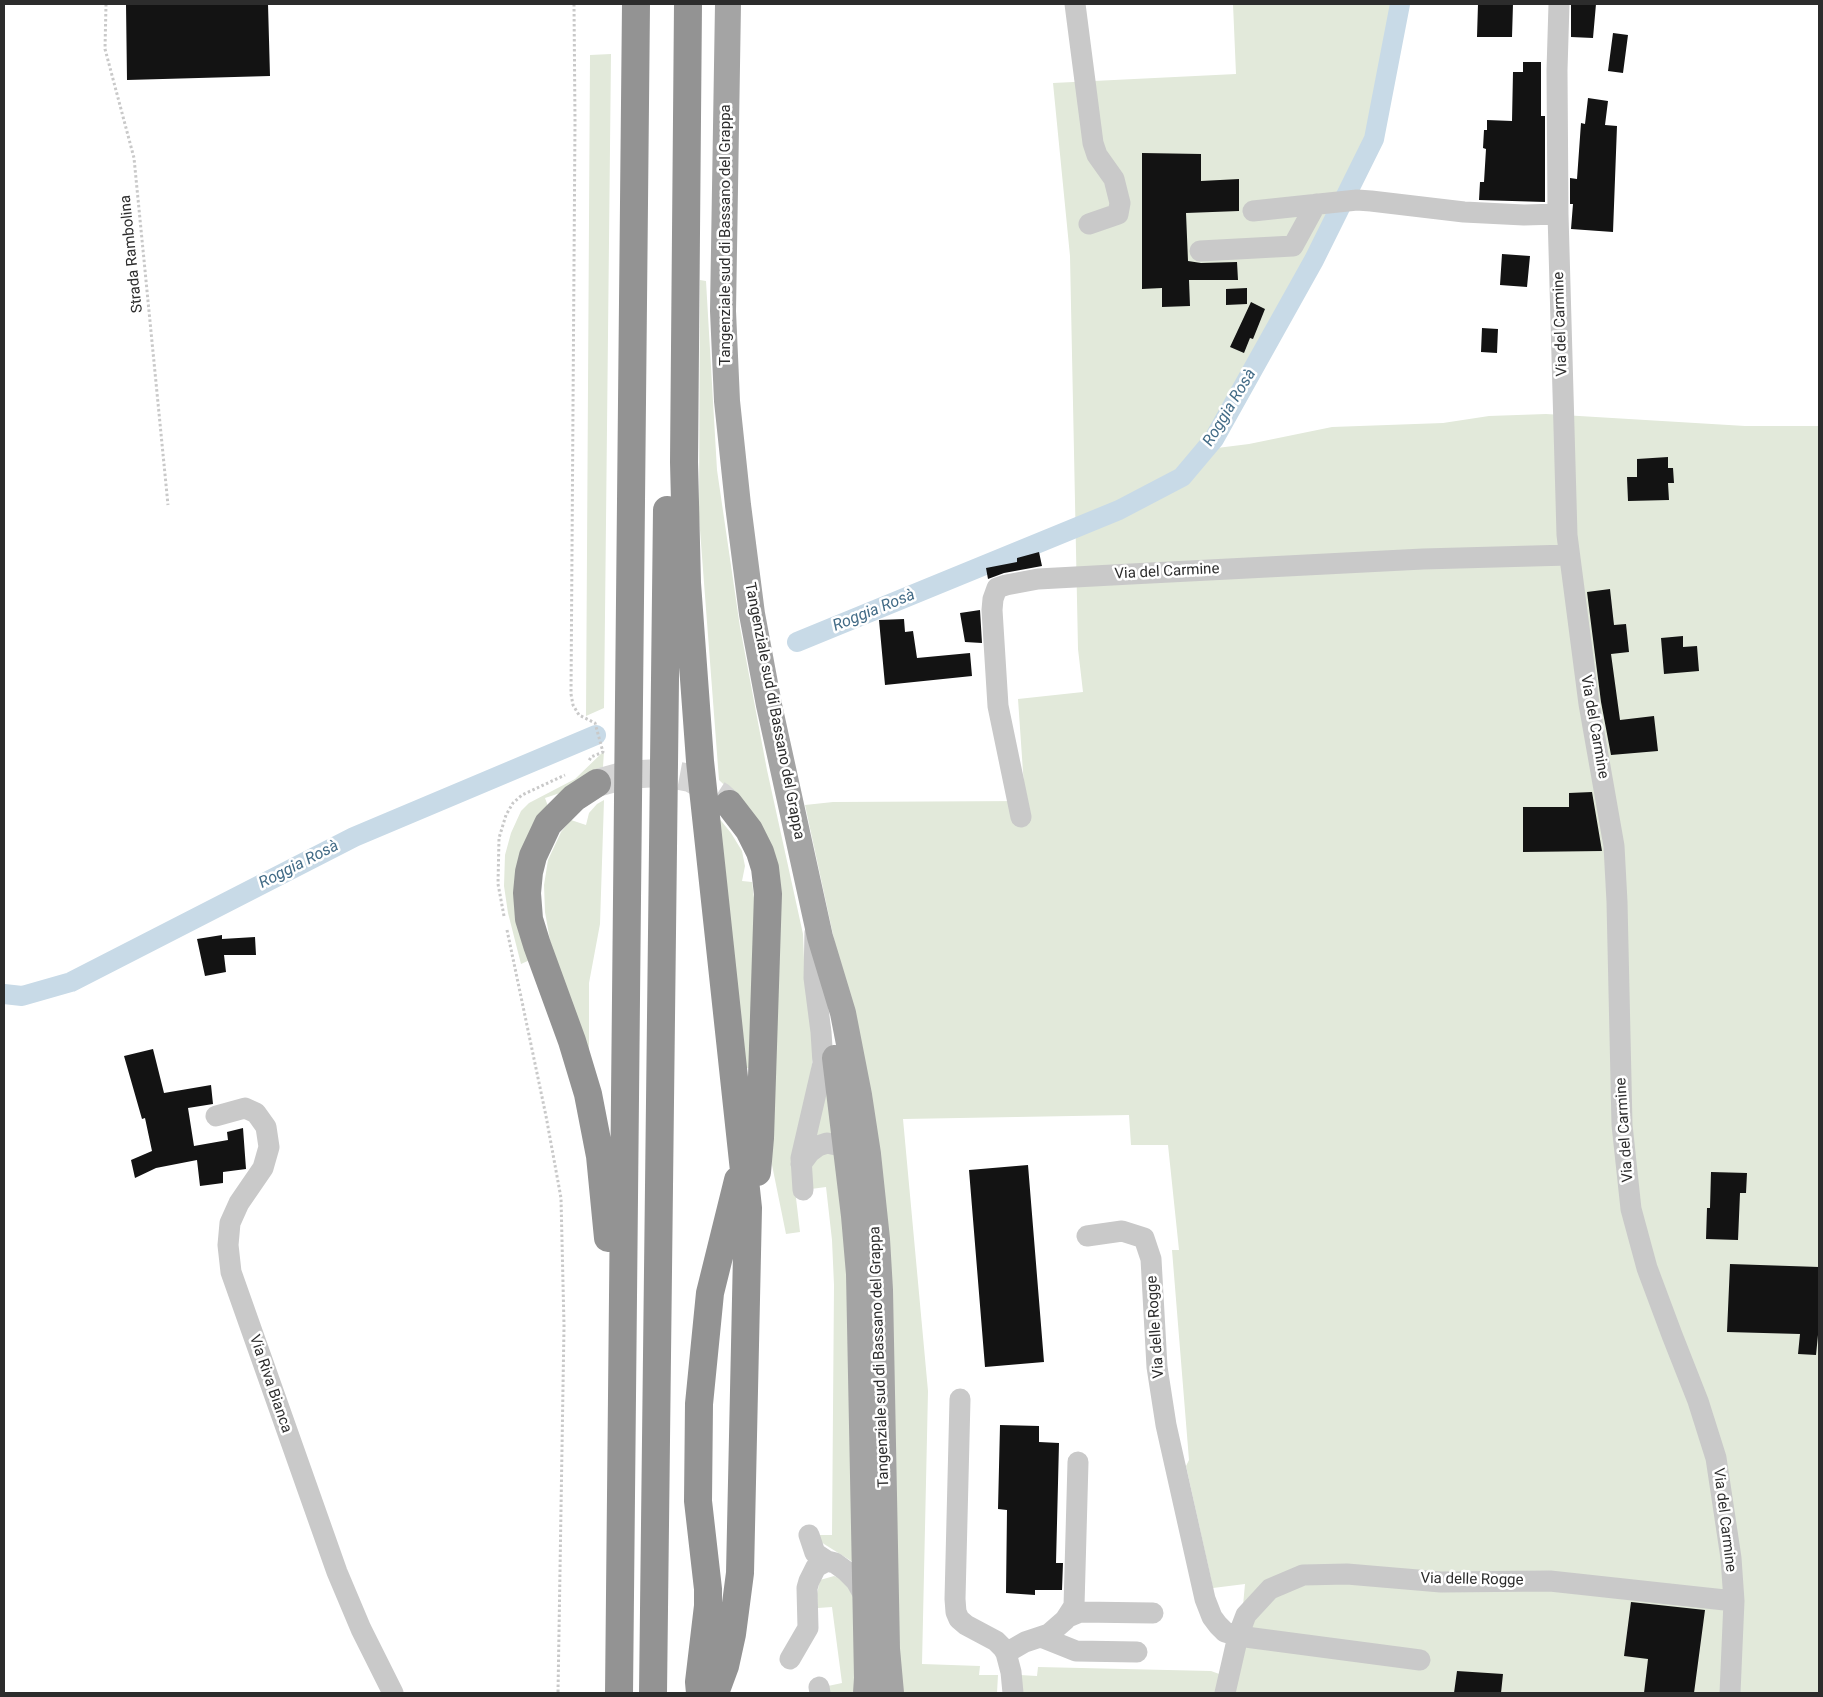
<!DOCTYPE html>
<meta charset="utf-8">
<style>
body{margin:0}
#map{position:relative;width:1823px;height:1697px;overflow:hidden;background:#fff;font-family:Roboto,sans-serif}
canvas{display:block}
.frame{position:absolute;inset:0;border:5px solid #2c2c2c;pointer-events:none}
</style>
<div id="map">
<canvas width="1823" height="1697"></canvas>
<div class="frame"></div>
</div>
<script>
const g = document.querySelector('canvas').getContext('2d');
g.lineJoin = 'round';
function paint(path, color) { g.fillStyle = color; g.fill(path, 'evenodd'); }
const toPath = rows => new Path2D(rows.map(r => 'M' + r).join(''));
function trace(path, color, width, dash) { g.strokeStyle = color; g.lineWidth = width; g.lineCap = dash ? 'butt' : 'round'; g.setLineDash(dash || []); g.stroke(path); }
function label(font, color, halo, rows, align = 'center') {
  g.font = font + ' Roboto,sans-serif'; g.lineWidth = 5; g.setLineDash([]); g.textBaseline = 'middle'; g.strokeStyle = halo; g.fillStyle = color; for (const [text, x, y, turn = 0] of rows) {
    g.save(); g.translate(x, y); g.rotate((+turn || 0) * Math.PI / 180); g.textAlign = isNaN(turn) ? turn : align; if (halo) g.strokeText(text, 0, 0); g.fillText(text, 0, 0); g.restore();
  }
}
paint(toPath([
 [1233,4,1406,4,1381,135,1367,174,1347,212,1214,446,1217,448,1249,444,1332,427,1443,423,1489,416,1546,414,1745,426,1819,426,1819,1693,1232,1693,1236,1681,1245,1584,1213,1588,1186,1466,1189,1460,1172,1250,1179,1250,1168,1145,1131,1145,1129,1115,903,1119,928,1391,922,1664,980,1666,979,1675,998,1675,997,1693,902,1693,867,1092,805,805,833,802,1025,801,1018,699,1083,692,1078,649,1070,256,1053,83,1236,74],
 [611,54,604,708,586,716,590,55],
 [700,280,706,281,717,470,740,627,767,770,803,934,805,985,814,1049,809,1088,792,1164,800,1232,786,1234,772,1165,765,1118,775,958,738,798,719,780,699,517],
 [604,751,603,767,563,792,545,798,549,809,532,959,521,964,508,913,504,886,505,855,511,833,521,811,529,803,575,779],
 [604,800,600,924,589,983,589,1055,551,946,545,912,544,885,548,860,561,832,571,820,586,825,589,813,597,804],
 [718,817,731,833,742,851,745,866,742,881,752,882,758,930,752,1069,742,1067],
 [828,1083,834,1134,815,1137],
 [824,1153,837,1154,845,1213,856,1564,824,1544,820,1541,818,1535,832,1535,834,1285,832,1240,826,1187,811,1189,810,1171,814,1160],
 [834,1576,839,1578,850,1589,855,1602,855,1693,828,1693,828,1686,842,1683,832,1607,818,1608,817,1594,820,1580],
 [1038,1667,1211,1671,1222,1675,1216,1693,1019,1693,1020,1675,1037,1676]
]), '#e2e9da');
trace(toPath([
 [797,642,1119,510,1182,477,1214,439,1314,260,1374,139,1400,4],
 [4,994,22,996,71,982,354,837,596,735]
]), '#c8dae7', 20);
paint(toPath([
 [126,4,268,4,270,76,127,80],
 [1478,4,1513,4,1512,37,1477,37],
 [1571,4,1596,4,1593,38,1571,37],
 [1613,33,1628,35,1623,73,1608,71],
 [1523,62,1541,62,1541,116,1545,116,1545,202,1479,200,1480,182,1484,182,1486,149,1483,148,1484,130,1487,130,1487,120,1512,121,1513,72,1523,72],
 [1588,98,1608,101,1605,125,1617,126,1613,232,1571,229,1573,204,1570,204,1570,178,1577,179,1581,123,1585,124],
 [1142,153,1201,154,1201,181,1239,179,1239,211,1186,213,1188,261,1201,263,1237,262,1238,280,1189,280,1190,306,1162,307,1162,288,1142,289],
 [1502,254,1530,256,1527,287,1500,285],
 [1247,288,1247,304,1226,305,1226,289],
 [1251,302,1265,309,1253,339,1250,338,1244,353,1230,347],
 [1482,328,1498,329,1497,353,1481,352],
 [1668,457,1668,468,1673,468,1674,483,1668,483,1669,500,1628,501,1627,477,1637,477,1637,459],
 [1039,552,1042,566,1004,573,988,579,986,568,1017,562,1017,558],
 [1610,589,1614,625,1626,624,1629,652,1611,654,1620,720,1654,716,1658,751,1611,755,1601,702,1587,592],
 [980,610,982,643,965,642,960,613],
 [904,619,905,632,913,631,917,658,970,653,972,676,885,685,879,620],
 [1683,636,1683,647,1697,646,1699,671,1664,674,1661,638],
 [1592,792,1602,851,1523,852,1523,807,1569,807,1569,793],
 [222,935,222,939,255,937,256,955,224,955,226,972,205,976,197,939],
 [153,1049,164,1093,211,1085,213,1104,188,1108,194,1146,228,1140,227,1132,243,1128,246,1169,223,1172,223,1183,200,1186,197,1160,156,1168,135,1178,131,1160,152,1151,145,1118,142,1119,124,1056],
 [1028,1165,1044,1362,985,1367,969,1170],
 [1711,1172,1747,1173,1746,1193,1740,1193,1738,1240,1706,1239,1707,1208,1710,1208],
 [1730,1264,1819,1267,1819,1335,1818,1335,1816,1355,1798,1354,1800,1334,1727,1332],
 [1000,1425,1039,1426,1039,1442,1059,1443,1056,1563,1063,1563,1062,1590,1035,1590,1035,1595,1006,1593,1007,1510,998,1509],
 [1631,1602,1705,1610,1694,1693,1644,1693,1648,1659,1624,1656],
 [1457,1671,1503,1674,1501,1693,1454,1693]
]), '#131313');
trace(toPath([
 [597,783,626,775,658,773,674,775,690,778,703,785,720,796,729,804]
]), '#d5d5d5', 28, [28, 14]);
trace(toPath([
 [106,4,105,49,134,158,168,505],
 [574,4,575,121,571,694,573,705,579,715,595,723,603,752,591,757,589,761],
 [504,916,498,884,499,838,506,815,513,803,522,795,565,775],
 [507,930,546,1116,561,1198,564,1326,558,1693]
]), '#c9c9c9', 3, [2.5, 2.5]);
trace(toPath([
 [1075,4,1093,143,1097,155,1114,179,1120,203,1118,214,1089,224],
 [1559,4,1557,70,1558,214,1567,535,1589,704,1614,846,1617,902,1622,1125,1631,1209,1647,1268,1672,1335,1698,1401,1716,1458,1731,1558,1734,1601,1730,1693],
 [1253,211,1357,200,1371,201,1464,212,1524,215,1558,214],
 [1200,251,1293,246,1316,204],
 [1021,817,998,706,992,610,993,599,997,588,1006,585,1038,579,1131,574,1423,559,1569,555],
 [216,1116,245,1108,256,1113,266,1127,269,1147,263,1168,239,1203,230,1223,228,1245,231,1272,337,1572,361,1629,393,1693],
 [801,1164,810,1152,818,1146,827,1143,841,1146,850,1150,856,1156],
 [803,1190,801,1158,823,1063,821,1032,814,978,815,932],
 [1087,1236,1122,1231,1144,1238,1151,1259,1157,1367,1166,1425,1205,1599,1212,1617,1218,1625,1225,1632,1238,1636,1420,1660],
 [960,1399,955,1599,956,1612,959,1619,966,1625,996,1641,1003,1648,1006,1653,1011,1672,1013,1693],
 [809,1535,815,1553,827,1561,835,1563,846,1571,856,1581,865,1597],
 [1068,1617,1080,1612,1153,1613],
 [1041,1637,1076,1651,1137,1652],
 [1006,1653,1025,1642,1049,1634,1065,1620,1074,1606,1078,1462],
 [790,1659,808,1628,807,1588,809,1581,816,1567,827,1561],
 [819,1687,820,1693],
 [1225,1693,1238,1636,1246,1615,1270,1589,1303,1575,1347,1574,1441,1582,1550,1581,1734,1601]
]), '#c9c9c9', 21);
trace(toPath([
 [728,4,723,311,727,401,738,505,752,614,769,705,820,937,843,1013,859,1095,868,1154,877,1239,880,1290,887,1649,891,1693],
 [835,1058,854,1216,859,1274,867,1678,866,1693]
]), '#a4a4a4', 26);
trace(toPath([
 [688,4,684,462,687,583,700,761,748,1208,740,1573,732,1634,725,1666,715,1693],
 [597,783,574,798,548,824,533,856,529,872,527,893,529,919,537,945,572,1041,588,1094,600,1156,608,1238],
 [729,804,749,830,760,852,765,868,768,894,760,1138,757,1172],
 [619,1693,636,4],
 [653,1693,667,510],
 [700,1693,699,1682,708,1606,708,1589,698,1501,699,1404,710,1293,738,1180]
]), '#939393', 28);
label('15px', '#2c2c2c', '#fff', [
 ["Tangenziale sud di Bassano del Grappa",726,235,-90],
 ["Strada Rambolina",132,254,-96],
 ["Via del Carmine",1561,324,-92],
 ["Via del Carmine",1167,572,-3],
 ["Tangenziale sud di Bassano del Grappa",774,711,79],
 ["Via del Carmine",1594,727,80],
 ["Via del Carmine",1625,1130,-94],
 ["Via delle Rogge",1156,1327,-94],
 ["Tangenziale sud di Bassano del Grappa",880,1357,-92],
 ["Via Riva Bianca",270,1384,71],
 ["Via del Carmine",1724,1520,83],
 ["Via delle Rogge",1472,1580,1]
]);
label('italic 16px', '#426b86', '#fff', [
 ["Roggia Rosà",1230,408,-59],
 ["Roggia Rosà",874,611,-22],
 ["Roggia Rosà",299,865,-27]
]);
</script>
